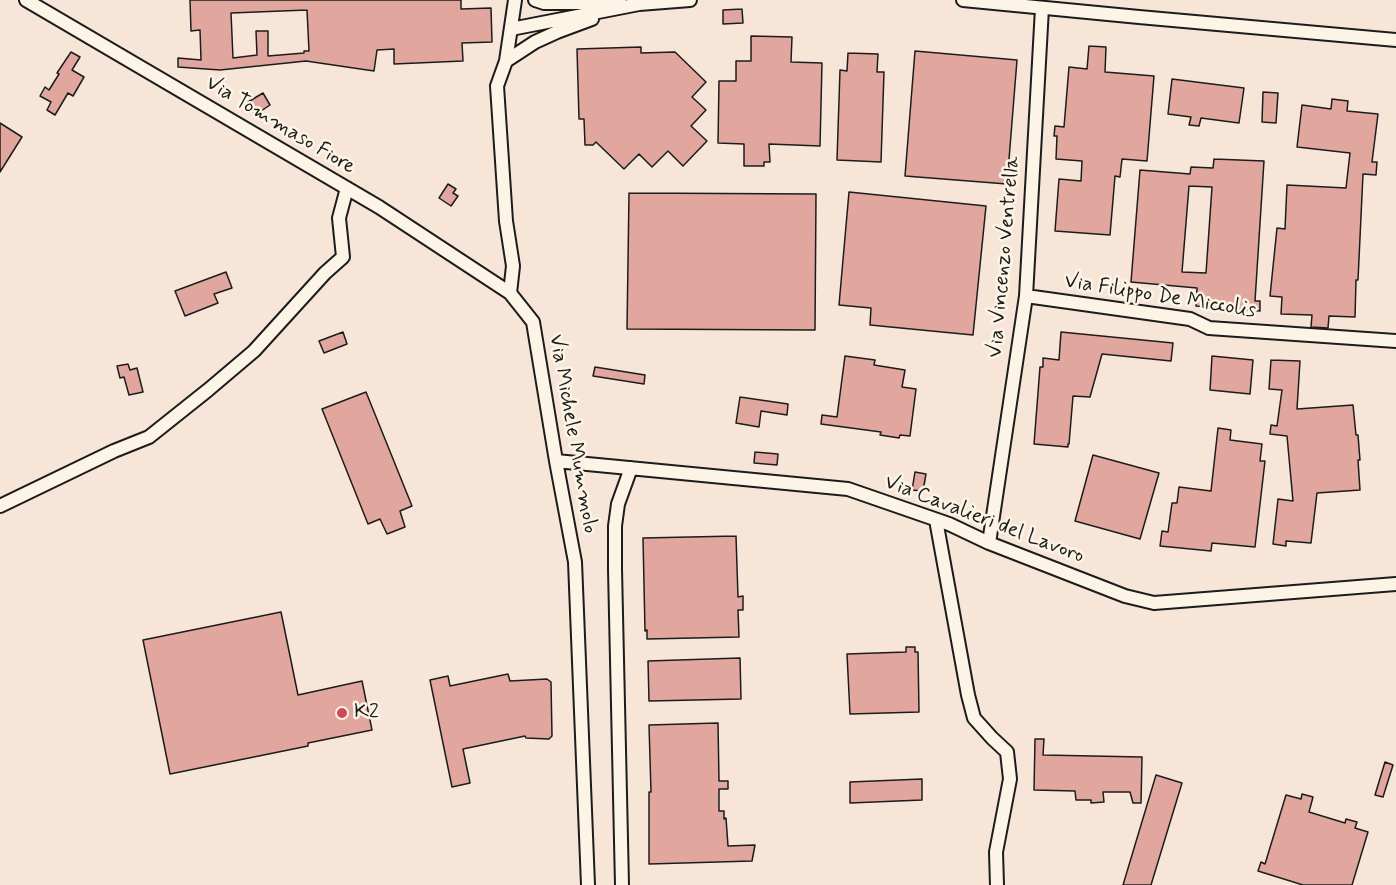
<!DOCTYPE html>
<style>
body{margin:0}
canvas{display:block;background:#f7e5d7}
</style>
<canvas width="1396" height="885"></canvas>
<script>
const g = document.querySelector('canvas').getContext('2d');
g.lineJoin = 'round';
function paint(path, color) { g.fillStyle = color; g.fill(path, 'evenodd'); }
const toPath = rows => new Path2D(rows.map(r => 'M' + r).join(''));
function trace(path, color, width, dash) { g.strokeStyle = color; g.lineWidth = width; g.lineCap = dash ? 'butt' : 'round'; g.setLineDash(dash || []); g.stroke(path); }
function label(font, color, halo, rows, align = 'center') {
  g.font = font + ' Mynerve,sans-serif'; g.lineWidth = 5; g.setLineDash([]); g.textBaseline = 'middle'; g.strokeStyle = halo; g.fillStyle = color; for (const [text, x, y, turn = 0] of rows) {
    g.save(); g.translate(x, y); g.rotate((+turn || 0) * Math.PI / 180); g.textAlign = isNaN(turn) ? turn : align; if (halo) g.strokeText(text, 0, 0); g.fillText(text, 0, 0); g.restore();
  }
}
const building = toPath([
 [190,0,461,0,461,9,491,8,492,42,462,43,463,61,394,64,394,49,377,50,374,71,306,61,220,70,178,67,178,58,201,60,200,30,191,31,190,0],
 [307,10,309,51,304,51,304,53,268,56,268,31,256,31,257,55,233,58,231,13,307,10],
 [742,9,743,23,723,24,723,10,742,9],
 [751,36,792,37,791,62,822,63,820,146,769,144,770,162,764,162,764,166,744,166,744,144,718,143,719,81,736,81,736,61,751,61,751,36],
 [1089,46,1106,47,1105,72,1154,76,1147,161,1122,159,1120,177,1115,176,1110,235,1055,231,1059,179,1081,181,1082,161,1056,159,1057,136,1054,136,1055,126,1064,127,1069,67,1087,69,1089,46],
 [641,47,641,53,675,52,706,82,692,97,706,110,691,126,707,141,683,166,668,151,652,167,639,154,624,169,596,142,593,145,585,145,584,119,579,119,577,49,641,47],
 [915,51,1017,60,1007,184,905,176,915,51],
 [71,52,80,57,72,70,84,77,73,96,68,93,55,115,47,110,51,102,40,96,45,87,49,90,59,74,57,73,71,52],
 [848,53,878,54,877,72,884,72,881,162,837,160,840,70,847,71,848,53],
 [1172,79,1244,88,1239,123,1201,118,1199,126,1189,125,1191,117,1168,114,1172,79],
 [1263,92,1278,93,1276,123,1262,122,1263,92],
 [263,93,270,105,255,115,248,102,263,93],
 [1332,99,1348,101,1347,111,1378,114,1372,162,1377,162,1376,175,1363,174,1358,280,1356,280,1355,317,1329,316,1328,328,1311,327,1312,315,1281,314,1282,297,1270,296,1277,228,1285,229,1287,185,1346,188,1350,153,1297,147,1302,105,1331,109,1332,99],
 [0,123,22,137,0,172,0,123],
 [1214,159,1264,161,1255,301,1260,301,1260,311,1196,306,1197,288,1131,282,1140,170,1190,174,1191,167,1213,168,1214,159],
 [1189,186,1212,187,1206,273,1182,272,1189,186],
 [448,184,456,189,453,193,458,196,451,206,439,198,448,184],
 [849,192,986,206,973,335,870,325,871,308,839,305,849,192],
 [629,193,816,194,815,330,627,329,629,193],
 [226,272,232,288,214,294,218,303,185,316,175,291,226,272],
 [343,332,347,344,324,353,319,341,343,332],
 [1061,332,1173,343,1171,361,1102,354,1090,397,1073,396,1069,444,1068,444,1068,447,1034,444,1040,367,1043,367,1043,358,1059,360,1061,332],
 [845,356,875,360,874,365,905,370,902,387,916,389,910,436,900,435,899,438,880,435,881,432,821,424,822,415,837,417,845,356],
 [1212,356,1253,360,1250,394,1210,390,1212,356],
 [1271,360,1300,361,1297,409,1353,405,1356,435,1358,435,1360,460,1358,460,1360,490,1317,493,1311,543,1286,541,1286,546,1273,544,1278,499,1293,501,1287,436,1270,434,1271,425,1277,426,1282,390,1269,389,1271,360],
 [128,364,130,370,137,368,143,392,129,395,124,377,120,378,117,366,128,364],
 [595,367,645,375,644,384,593,376,595,367],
 [366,392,412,506,400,511,405,527,387,534,380,519,368,524,322,409,366,392],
 [740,397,788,404,787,415,761,411,759,427,736,423,740,397],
 [1218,428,1231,430,1230,440,1262,444,1260,461,1265,461,1255,547,1212,543,1211,551,1160,546,1162,531,1168,532,1172,503,1177,503,1179,487,1211,491,1218,428],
 [755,452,778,454,777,465,754,463,755,452],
 [1093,455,1159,473,1140,539,1075,521,1093,455],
 [915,472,926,474,923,491,912,490,915,472],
 [736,536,738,597,743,596,743,610,738,610,739,637,647,639,647,630,645,631,643,538,736,536],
 [281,612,298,695,362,681,372,730,308,743,308,746,170,774,143,640,281,612],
 [906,647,915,647,915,652,918,652,919,712,850,714,847,654,906,652,906,647],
 [740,658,741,699,649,701,648,661,740,658],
 [508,674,510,681,547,679,551,682,552,736,549,739,526,738,525,736,463,749,470,783,452,787,430,680,448,676,450,686,508,674],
 [718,723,719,781,728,781,728,789,719,789,719,811,724,811,724,819,726,818,728,846,755,845,752,861,649,864,649,792,651,792,649,725,718,723],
 [1035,739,1044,739,1043,755,1142,757,1141,803,1133,803,1130,792,1103,792,1104,802,1091,803,1091,800,1076,800,1075,791,1034,790,1035,739],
 [1385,762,1393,765,1383,797,1375,795,1385,762],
 [1156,775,1182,783,1151,885,1123,885,1156,775],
 [922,779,922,800,850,803,850,782,922,779],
 [1302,794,1313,797,1309,812,1345,823,1346,819,1357,822,1355,828,1368,832,1352,885,1303,885,1258,871,1261,862,1265,864,1286,795,1301,799,1302,794]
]);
paint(building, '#e1a79e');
trace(building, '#1c1c1c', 1.5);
const minor = toPath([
 [26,0,379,207,510,293,533,322,556,461,575,562,588,885],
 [535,0,544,3,620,3],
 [963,0,1139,17,1396,40],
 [511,29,639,4,690,0],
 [506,61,535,42,557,32,592,19],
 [510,293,513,266,506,221,497,86,506,61,515,0],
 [1026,296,1190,319,1209,328,1396,341],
 [556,461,848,489,949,524,989,543,1125,596,1154,603,1396,584],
 [0,506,114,451,149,437,208,390,254,351,325,273,343,257,339,218,347,188],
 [936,520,968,695,974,718,992,738,1007,752,1010,779,996,852,997,885],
 [989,543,1026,296,1042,8],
 [622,885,615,569,615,526,618,504,631,468]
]);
trace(minor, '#1c1c1c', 16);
trace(minor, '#fcf5e5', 12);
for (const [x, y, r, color] of [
 [342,713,6,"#d1495b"]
]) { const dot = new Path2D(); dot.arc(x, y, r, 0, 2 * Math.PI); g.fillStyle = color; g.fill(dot); trace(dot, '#fcf5e5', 2); }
label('21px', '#1c1c1c', '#fcf5e5', [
 ["Via Tommaso Fiore",280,126,31],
 ["Via Vincenzo Ventrella",1005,257,-85],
 ["Via Filippo De Miccolis",1160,297,9],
 ["Via Michele Mummolo",572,434,80],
 ["Via Cavalieri del Lavoro",984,520,21]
]);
label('21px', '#1c1c1c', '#fcf5e5', [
 ["K2",354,713]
], 'left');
</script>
